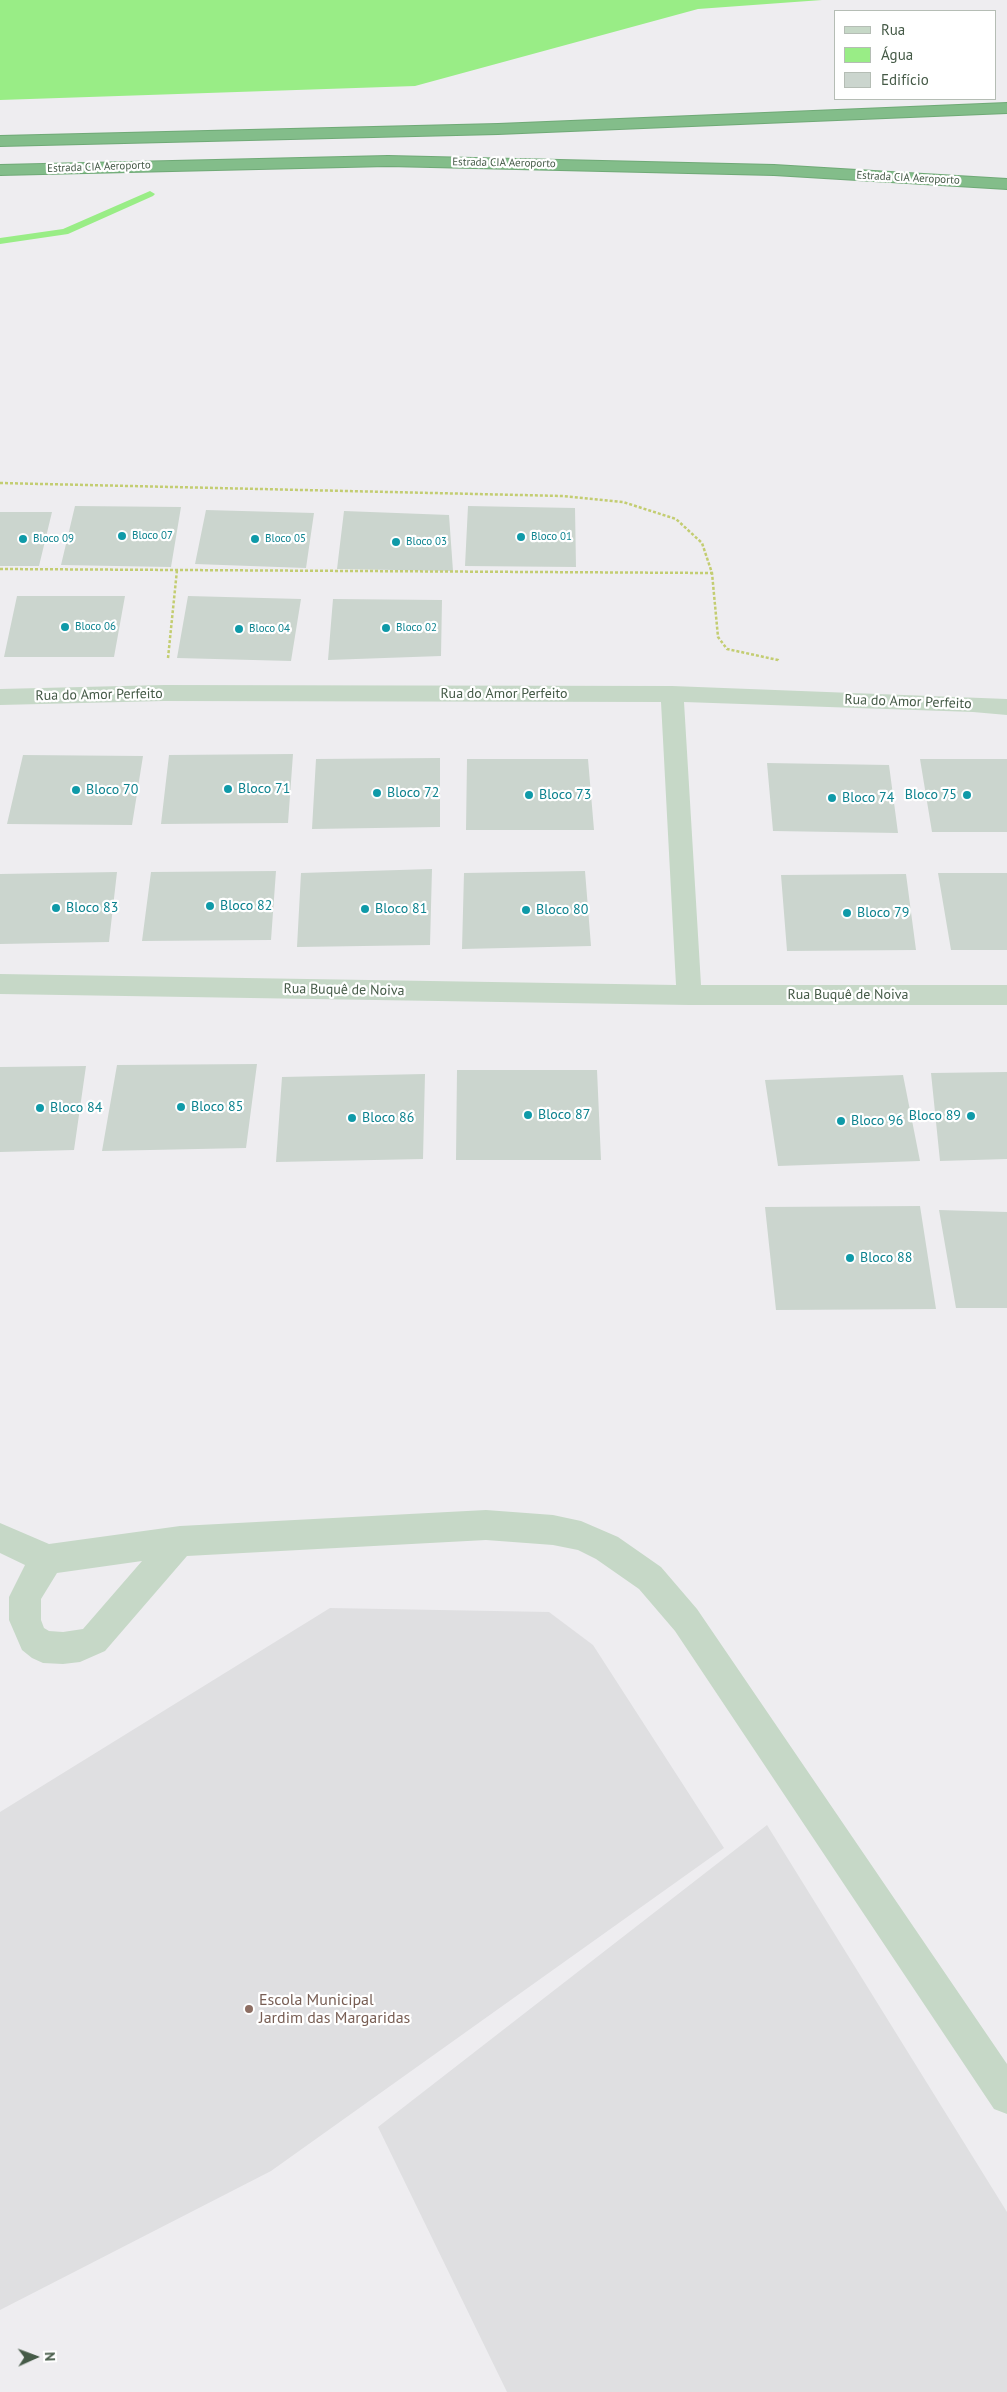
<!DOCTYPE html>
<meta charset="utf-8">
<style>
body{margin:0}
#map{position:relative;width:1007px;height:2392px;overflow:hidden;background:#eeedf0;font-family:"PT Sans",sans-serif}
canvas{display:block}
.legend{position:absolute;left:834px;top:10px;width:162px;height:90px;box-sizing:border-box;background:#fff;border:1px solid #b5bdb5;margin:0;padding:6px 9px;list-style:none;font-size:15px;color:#455a47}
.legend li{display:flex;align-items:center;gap:10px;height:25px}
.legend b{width:25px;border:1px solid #b5bdb5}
.north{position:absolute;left:10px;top:2332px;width:50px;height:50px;-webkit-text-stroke:4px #fff;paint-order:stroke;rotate:88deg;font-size:14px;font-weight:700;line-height:20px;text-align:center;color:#455a47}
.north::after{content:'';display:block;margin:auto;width:18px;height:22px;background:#455a47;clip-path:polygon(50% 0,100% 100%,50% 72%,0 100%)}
</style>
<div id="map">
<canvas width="1007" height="2392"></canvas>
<ul class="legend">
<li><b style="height:6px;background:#c6d8c7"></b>Rua</li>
<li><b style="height:14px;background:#99ed86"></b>Água</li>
<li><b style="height:14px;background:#cbd5ce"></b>Edifício</li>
</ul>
<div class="north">N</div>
</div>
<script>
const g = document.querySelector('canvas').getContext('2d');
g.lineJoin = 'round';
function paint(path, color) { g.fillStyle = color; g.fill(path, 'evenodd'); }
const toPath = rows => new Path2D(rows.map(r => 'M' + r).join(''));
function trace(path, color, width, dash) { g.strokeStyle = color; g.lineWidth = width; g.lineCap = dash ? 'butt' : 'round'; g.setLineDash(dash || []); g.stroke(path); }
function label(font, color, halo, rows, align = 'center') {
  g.font = font + ' "PT Sans",sans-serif'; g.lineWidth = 4.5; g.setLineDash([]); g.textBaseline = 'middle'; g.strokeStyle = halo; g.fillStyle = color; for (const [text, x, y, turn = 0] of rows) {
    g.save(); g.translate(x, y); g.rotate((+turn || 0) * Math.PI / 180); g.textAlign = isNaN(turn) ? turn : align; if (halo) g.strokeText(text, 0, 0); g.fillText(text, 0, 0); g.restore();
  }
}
paint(toPath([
 [330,1608,549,1612,593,1645,724,1848,271,2171,0,2310,0,1812],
 [767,1825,1007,2212,1007,2392,507,2392,378,2127]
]), '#dfdfe1');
paint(toPath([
 [0,0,822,0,698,9,415,86,0,100]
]), '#99ed86');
paint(toPath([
 [150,191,155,194,153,196,68,234,0,244,0,238,63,229,150,191]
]), '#99ed86');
paint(toPath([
 [75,506,181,507,171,567,61,565],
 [468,506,575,508,576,567,465,566],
 [206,510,314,513,306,568,195,564],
 [344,511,449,515,453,571,337,569],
 [0,512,52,512,39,566,0,566],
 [17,596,125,596,114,657,4,657],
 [188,596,301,599,291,661,177,658],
 [333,599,442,600,441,656,328,660],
 [293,754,288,823,161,824,169,755],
 [23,755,143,756,132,825,7,824],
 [440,758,440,827,312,829,316,759],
 [467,759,588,759,594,830,466,830],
 [920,759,1007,759,1007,832,932,832],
 [767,763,889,765,898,833,773,831],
 [432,869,430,945,297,947,301,873],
 [276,871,271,940,142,941,151,872],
 [585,871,591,946,462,949,464,873],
 [117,872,109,942,0,944,0,874],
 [938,873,1007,873,1007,950,951,950],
 [906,874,916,950,787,951,781,875],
 [257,1064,246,1148,102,1151,117,1065],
 [86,1066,74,1150,0,1152,0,1067],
 [457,1070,597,1070,601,1160,456,1160],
 [1007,1072,1007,1159,940,1161,931,1073],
 [425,1074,423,1159,276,1162,282,1077],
 [903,1075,920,1161,778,1166,765,1080],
 [920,1206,936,1309,776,1310,765,1207],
 [939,1210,1007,1212,1007,1308,956,1308]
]), '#cbd5ce');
const highway = toPath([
 [1007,103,1007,113,498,134,0,146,0,136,498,124,1007,103],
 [388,156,774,165,1007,179,1007,189,774,175,388,166,0,175,0,165,388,156]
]);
trace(highway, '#6fa976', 2);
trace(toPath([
 [0,483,563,496,623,502,676,519,702,543,712,573,718,637,727,649,778,660,779,662],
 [0,569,712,573],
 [168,658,177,570]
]), '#c3cd71', 2.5, [3, 2]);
paint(toPath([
 [164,685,672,686,1007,699,1007,715,973,712,684,702,701,985,1007,985,1007,1005,689,1005,0,994,0,974,676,985,661,702,164,701,0,705,0,689,164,685],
 [486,1510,553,1515,581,1521,618,1537,661,1567,697,1609,1007,2064,1007,2114,994,2109,675,1631,639,1589,596,1559,578,1550,553,1545,486,1540,187,1556,105,1651,80,1662,63,1664,43,1663,32,1658,22,1650,9,1620,9,1597,25,1565,0,1553,0,1523,49,1544,180,1526,486,1510],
 [142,1561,83,1629,63,1632,49,1631,44,1628,41,1620,41,1599,57,1573,142,1561]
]), '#c6d8c7');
paint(highway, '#83bd8a');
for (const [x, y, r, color] of [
 [122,536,5,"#0f9aa8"],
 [521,537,5,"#0f9aa8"],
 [23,539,5,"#0f9aa8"],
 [255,539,5,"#0f9aa8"],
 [396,542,5,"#0f9aa8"],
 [65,627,5,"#0f9aa8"],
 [386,628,5,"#0f9aa8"],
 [239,629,5,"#0f9aa8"],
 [228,789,5,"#0f9aa8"],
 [76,790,5,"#0f9aa8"],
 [377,793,5,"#0f9aa8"],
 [529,795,5,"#0f9aa8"],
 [967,795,5,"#0f9aa8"],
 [832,798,5,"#0f9aa8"],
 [210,906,5,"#0f9aa8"],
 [56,908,5,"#0f9aa8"],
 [365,909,5,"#0f9aa8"],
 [526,910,5,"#0f9aa8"],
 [847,913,5,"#0f9aa8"],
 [181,1107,5,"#0f9aa8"],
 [40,1108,5,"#0f9aa8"],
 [528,1115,5,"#0f9aa8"],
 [971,1116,5,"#0f9aa8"],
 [352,1118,5,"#0f9aa8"],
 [841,1121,5,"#0f9aa8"],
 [850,1258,5,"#0f9aa8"],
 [249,2009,5,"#8d6e63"]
]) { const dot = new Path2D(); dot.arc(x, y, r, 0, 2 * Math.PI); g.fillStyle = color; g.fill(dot); trace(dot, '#fff', 2); }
label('11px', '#455a47', '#fff', [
 ["Estrada CIA Aeroporto",504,163,1],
 ["Estrada CIA Aeroporto",99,167,-2],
 ["Estrada CIA Aeroporto",908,178,3]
]);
label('11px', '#0d838f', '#fff', [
 ["Bloco 07",132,536],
 ["Bloco 01",531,537],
 ["Bloco 09",33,539],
 ["Bloco 05",265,539],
 ["Bloco 03",406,542],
 ["Bloco 06",75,627],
 ["Bloco 02",396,628],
 ["Bloco 04",249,629]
], 'left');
label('14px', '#455a47', '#fff', [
 ["Rua do Amor Perfeito",504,694],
 ["Rua do Amor Perfeito",99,695,-1],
 ["Rua do Amor Perfeito",908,702,2],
 ["Rua Buquê de Noiva",344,990,1],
 ["Rua Buquê de Noiva",848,995]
]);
label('14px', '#0d838f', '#fff', [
 ["Bloco 71",238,789],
 ["Bloco 70",86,790],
 ["Bloco 72",387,793],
 ["Bloco 73",539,795],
 ["Bloco 75",957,795,"right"],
 ["Bloco 74",842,798],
 ["Bloco 82",220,906],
 ["Bloco 83",66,908],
 ["Bloco 81",375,909],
 ["Bloco 80",536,910],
 ["Bloco 79",857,913],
 ["Bloco 85",191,1107],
 ["Bloco 84",50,1108],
 ["Bloco 87",538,1115],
 ["Bloco 89",961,1116,"right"],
 ["Bloco 86",362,1118],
 ["Bloco 96",851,1121],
 ["Bloco 88",860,1258]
], 'left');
label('16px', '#785e54', '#fff', [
 ["Escola Municipal",259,2000],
 ["Jardim das Margaridas",259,2018]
], 'left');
</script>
